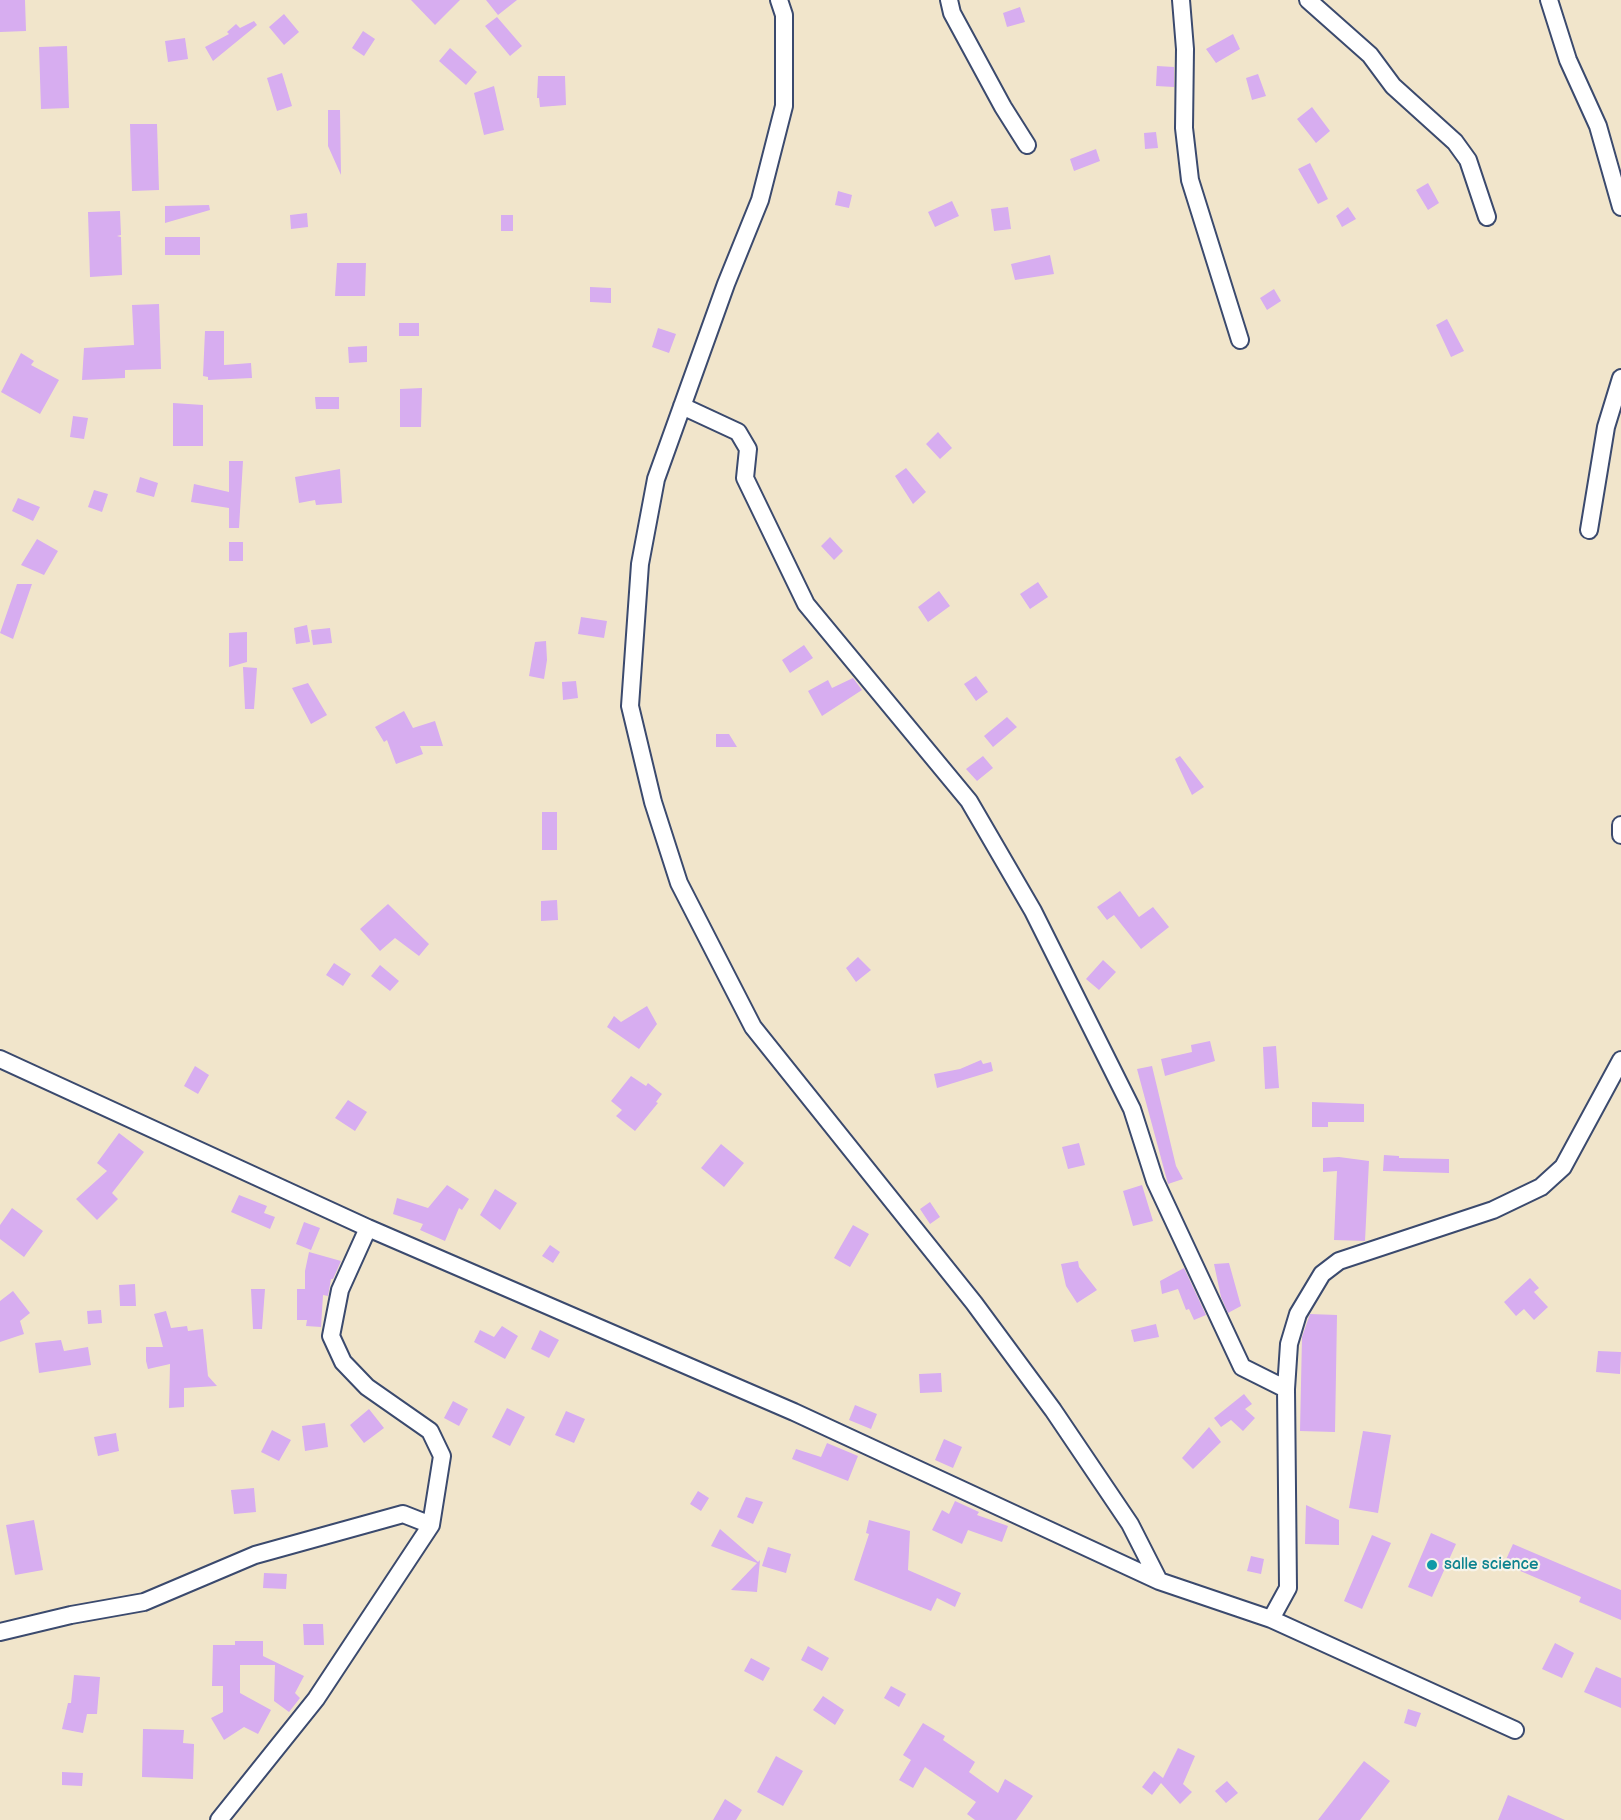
<!DOCTYPE html>
<style>
body{margin:0}
canvas{display:block;background:#f1e5cb}
</style>
<canvas width="1621" height="1820"></canvas>
<script>
const g = document.querySelector('canvas').getContext('2d');
g.lineJoin = 'round';
function paint(path, color) { g.fillStyle = color; g.fill(path, 'evenodd'); }
const toPath = rows => new Path2D(rows.map(r => 'M' + r).join(''));
function trace(path, color, width, dash) { g.strokeStyle = color; g.lineWidth = width; g.lineCap = dash ? 'butt' : 'round'; g.setLineDash(dash || []); g.stroke(path); }
function label(font, color, halo, rows, align = 'center') {
  g.font = font + ' "Balsamiq Sans",sans-serif'; g.lineWidth = 4.5; g.setLineDash([]); g.textBaseline = 'middle'; g.strokeStyle = halo; g.fillStyle = color; for (const [text, x, y, turn = 0] of rows) {
    g.save(); g.translate(x, y); g.rotate((+turn || 0) * Math.PI / 180); g.textAlign = isNaN(turn) ? turn : align; if (halo) g.strokeText(text, 0, 0); g.fillText(text, 0, 0); g.restore();
  }
}
paint(toPath([
 [0,0,25,0,26,31,0,32],
 [411,0,460,0,435,25],
 [486,0,517,0,498,15],
 [1020,7,1025,22,1007,27,1003,13],
 [284,14,299,32,284,45,269,27],
 [497,17,522,46,510,56,485,26],
 [254,21,257,25,213,61,205,47,229,34,227,32,236,24,240,28],
 [363,31,375,39,364,56,352,48],
 [1233,34,1240,49,1216,63,1206,49],
 [185,38,188,59,168,62,165,41],
 [67,46,69,108,41,109,39,47],
 [450,48,477,72,466,85,439,61],
 [1157,66,1174,67,1174,87,1156,86],
 [282,73,292,106,277,111,267,78],
 [1258,74,1266,96,1252,100,1246,78],
 [538,76,565,76,566,105,540,107,539,98,537,98],
 [494,86,504,130,484,135,474,93],
 [1312,107,1330,131,1316,143,1297,119],
 [328,110,340,110,341,175,328,146],
 [130,124,157,124,159,190,132,191],
 [1156,132,1158,148,1145,149,1144,133],
 [1096,149,1100,161,1074,171,1070,159],
 [1310,163,1328,199,1318,204,1298,169],
 [1428,183,1439,203,1428,210,1416,190],
 [838,191,852,195,849,208,835,205],
 [952,201,959,216,935,227,928,212],
 [209,205,210,210,165,223,165,206],
 [1008,207,1011,229,994,231,991,209],
 [1348,207,1356,219,1342,227,1336,216],
 [120,211,121,235,117,236,121,237,122,275,90,277,88,212],
 [307,213,308,227,291,229,290,215],
 [501,215,513,215,513,231,501,231],
 [165,237,200,237,200,255,165,255],
 [1050,255,1054,274,1015,280,1011,264],
 [337,263,366,263,365,296,335,296],
 [590,287,611,288,611,303,590,302],
 [1274,289,1281,301,1267,310,1260,298],
 [159,304,161,369,125,370,125,378,82,380,84,348,134,345,132,305],
 [1447,319,1464,351,1451,357,1436,325],
 [399,323,419,323,419,336,399,336],
 [658,328,676,334,669,353,652,347],
 [205,331,224,331,224,365,251,363,252,378,208,380,208,377,203,376],
 [367,346,367,362,349,363,348,347],
 [21,353,34,361,31,365,59,380,40,414,1,392],
 [422,388,421,427,400,427,400,389],
 [315,397,339,397,339,409,316,409],
 [173,403,203,405,203,446,173,446],
 [73,416,88,418,84,439,70,437],
 [938,432,952,448,940,459,926,444],
 [229,461,243,461,239,528,229,528,229,508,191,502,194,484,229,492],
 [906,468,926,492,913,504,895,476],
 [340,469,342,503,316,505,315,500,299,503,295,477],
 [140,477,158,483,154,497,136,492],
 [94,490,108,494,102,512,88,507],
 [18,498,40,507,33,521,12,511],
 [830,537,843,551,834,560,821,546],
 [37,539,58,551,44,575,21,565],
 [229,542,243,542,243,561,229,561],
 [1038,582,1048,597,1030,609,1020,594],
 [17,584,32,584,13,639,0,633],
 [939,591,950,606,928,622,918,607],
 [581,617,607,621,604,638,578,634],
 [307,625,310,642,296,644,294,628],
 [330,628,332,643,313,645,311,630],
 [247,632,247,662,229,667,229,633],
 [546,641,547,660,544,679,529,676,535,642],
 [804,645,813,658,790,673,782,660],
 [243,667,257,668,254,709,245,709],
 [976,676,988,692,976,701,964,684],
 [853,678,862,690,822,716,808,691,828,680,832,688],
 [576,681,578,698,563,700,562,682],
 [308,683,327,715,311,724,292,688],
 [404,711,413,728,435,721,443,746,420,746,423,754,396,764,387,740,384,742,375,727],
 [1007,717,1017,727,993,747,984,736],
 [716,734,729,734,737,747,716,747],
 [983,756,993,768,977,781,966,769],
 [1180,756,1204,787,1192,795,1175,759],
 [542,812,557,812,557,850,542,850],
 [1120,891,1139,917,1153,907,1169,927,1141,949,1114,915,1107,920,1097,907],
 [557,900,558,920,541,921,541,901],
 [388,904,429,944,419,956,395,938,380,951,360,929],
 [858,957,871,970,856,982,846,968],
 [1103,960,1116,972,1099,990,1086,979],
 [334,963,351,974,343,986,326,975],
 [380,965,399,981,390,991,371,976],
 [647,1006,657,1024,639,1049,607,1027,614,1016,621,1022],
 [1210,1041,1215,1061,1165,1076,1161,1059,1192,1052,1191,1045],
 [1276,1046,1279,1088,1265,1089,1263,1047],
 [981,1060,983,1064,991,1062,993,1071,937,1088,934,1074,960,1069],
 [195,1066,209,1075,198,1094,184,1086],
 [1152,1066,1176,1166,1183,1179,1168,1184,1137,1069],
 [631,1076,646,1086,648,1083,662,1094,656,1102,658,1103,635,1131,616,1116,622,1110,611,1101],
 [348,1100,367,1112,355,1131,335,1118],
 [1312,1102,1364,1104,1364,1122,1328,1122,1328,1127,1312,1127],
 [119,1133,144,1152,112,1193,118,1199,97,1220,76,1199,107,1171,97,1163],
 [1079,1143,1085,1165,1068,1169,1062,1147],
 [721,1144,744,1163,724,1187,701,1168],
 [1384,1155,1399,1156,1399,1158,1449,1159,1449,1173,1383,1171],
 [1339,1157,1369,1161,1365,1241,1334,1240,1337,1171,1323,1172,1323,1158],
 [447,1185,469,1199,462,1210,459,1208,445,1241,420,1230,423,1224,393,1214,397,1198,428,1208],
 [1142,1185,1153,1221,1133,1226,1123,1191],
 [495,1189,517,1203,500,1230,480,1215],
 [239,1195,267,1206,264,1213,275,1217,270,1229,231,1212],
 [930,1202,940,1217,930,1224,920,1209],
 [12,1208,43,1231,24,1257,0,1239,0,1225],
 [304,1222,320,1228,311,1250,296,1244],
 [853,1225,869,1234,850,1267,834,1258],
 [550,1245,560,1252,553,1263,542,1256],
 [309,1252,341,1261,333,1279,331,1279,328,1296,323,1295,321,1327,306,1326,307,1320,297,1320,297,1289,305,1289,305,1271],
 [1078,1261,1079,1267,1097,1290,1077,1303,1066,1286,1061,1264],
 [1229,1263,1241,1306,1228,1313,1221,1297,1214,1264],
 [1184,1268,1206,1315,1194,1320,1189,1309,1186,1310,1178,1289,1162,1294,1160,1281],
 [1530,1278,1539,1288,1534,1292,1548,1307,1534,1320,1524,1309,1516,1316,1504,1302],
 [135,1284,136,1306,120,1306,119,1285],
 [251,1289,265,1289,262,1329,253,1329],
 [13,1291,30,1313,20,1321,24,1334,0,1342,0,1301],
 [101,1310,102,1323,88,1324,87,1311],
 [166,1311,171,1328,187,1326,188,1331,203,1329,208,1376,217,1386,184,1388,184,1407,169,1408,170,1364,148,1369,146,1361,146,1347,163,1347,154,1314],
 [1310,1314,1337,1315,1335,1432,1300,1431,1302,1337],
 [1156,1324,1159,1337,1134,1342,1131,1330],
 [502,1326,518,1336,505,1359,474,1342,480,1330,494,1337],
 [540,1330,559,1340,549,1358,531,1349],
 [61,1340,64,1351,88,1347,91,1365,39,1373,35,1343],
 [1598,1351,1621,1352,1620,1374,1596,1372],
 [941,1373,942,1392,920,1393,919,1374],
 [1244,1394,1252,1404,1245,1409,1255,1418,1243,1431,1231,1420,1221,1427,1214,1418],
 [453,1401,468,1409,459,1426,444,1418],
 [855,1405,877,1414,871,1429,849,1420],
 [507,1408,525,1417,510,1446,492,1437],
 [369,1409,384,1428,364,1443,350,1425],
 [566,1411,585,1419,574,1443,555,1435],
 [325,1423,328,1447,305,1451,302,1426],
 [1209,1427,1221,1442,1193,1469,1182,1458],
 [272,1430,291,1440,279,1461,261,1452],
 [1363,1431,1391,1435,1378,1513,1349,1508],
 [116,1433,119,1451,98,1456,94,1437],
 [944,1439,962,1447,953,1468,935,1460],
 [827,1443,858,1456,848,1481,792,1459,796,1449,821,1457],
 [254,1488,256,1512,234,1514,231,1490],
 [698,1491,709,1498,701,1511,690,1504],
 [746,1497,763,1502,753,1524,737,1517],
 [955,1501,979,1512,977,1515,1008,1526,1002,1542,968,1530,962,1544,932,1530,942,1510,949,1514],
 [1306,1505,1339,1520,1339,1545,1305,1544],
 [34,1520,43,1570,15,1575,6,1525],
 [869,1520,910,1531,908,1570,961,1593,955,1607,937,1598,931,1611,854,1580,869,1534,866,1533],
 [720,1529,758,1562,760,1560,757,1592,731,1590,757,1563,711,1546],
 [1431,1533,1456,1544,1432,1597,1408,1587],
 [1372,1535,1391,1543,1362,1609,1344,1601],
 [1513,1544,1621,1590,1621,1620,1579,1602,1581,1597,1504,1564],
 [768,1547,791,1554,786,1573,762,1566],
 [1251,1556,1264,1559,1261,1574,1247,1571],
 [264,1573,287,1574,286,1589,263,1588],
 [303,1624,323,1624,324,1645,304,1645],
 [235,1641,263,1641,263,1656,304,1676,295,1693,300,1698,289,1712,274,1701,275,1665,240,1665,240,1693,271,1710,258,1734,244,1727,224,1740,211,1718,223,1712,223,1686,212,1686,213,1645,235,1645],
 [1555,1643,1574,1653,1562,1678,1542,1669],
 [808,1646,829,1658,822,1671,801,1660],
 [751,1658,770,1668,763,1681,744,1671],
 [1596,1667,1621,1678,1621,1708,1584,1692],
 [74,1675,100,1677,97,1714,87,1714,83,1733,62,1729,68,1703,71,1703],
 [891,1686,906,1694,899,1707,884,1698],
 [823,1696,844,1710,835,1725,813,1710],
 [1408,1709,1421,1713,1416,1727,1404,1723],
 [923,1723,945,1736,943,1740,975,1762,969,1772,998,1793,1005,1779,1033,1796,1016,1820,975,1820,967,1814,976,1802,925,1767,913,1788,899,1780,911,1760,903,1755],
 [143,1729,184,1730,183,1743,194,1744,193,1779,142,1777],
 [1178,1748,1195,1756,1183,1784,1192,1792,1180,1804,1161,1783,1152,1795,1142,1787,1154,1771,1163,1778],
 [776,1756,803,1771,783,1806,757,1792],
 [1364,1761,1390,1781,1360,1820,1318,1820],
 [62,1772,83,1773,82,1786,62,1785],
 [1227,1781,1238,1793,1226,1803,1215,1791],
 [1508,1795,1565,1820,1498,1820],
 [725,1799,742,1810,736,1820,713,1820]
]), '#d7adf0');
const street = toPath([
 [779,0,784,15,784,106,760,200,726,284,656,479,640,564,630,706,653,802,679,883,753,1027,974,1303,1053,1410,1130,1524,1159,1581],
 [949,0,952,13,1003,107,1027,145],
 [1181,0,1185,49,1184,128,1190,180,1240,340],
 [1308,0,1370,55,1393,86,1455,142,1468,160,1487,217],
 [1549,0,1568,60,1598,126,1621,207],
 [682,406,738,432,748,449,745,478,806,604,969,801,1033,911,1132,1109,1155,1181,1242,1367,1286,1389,1288,1588,1271,1619],
 [1589,530,1606,427,1621,378],
 [1621,825,1621,835],
 [0,1059,368,1228,794,1412,1159,1581,1271,1619,1515,1730],
 [1286,1389,1289,1344,1298,1314,1322,1274,1339,1261,1493,1210,1541,1187,1563,1167,1621,1060],
 [0,1632,71,1615,144,1602,255,1555,403,1514,431,1525],
 [219,1820,316,1699,431,1525,442,1456,430,1431,367,1387,343,1362,331,1336,340,1290,368,1228]
]);
trace(street, '#3b4a6e', 20);
trace(street, '#fff', 16);
for (const [x, y, r, color] of [
 [1432,1565,6,"#0f9aa8"]
]) { const dot = new Path2D(); dot.arc(x, y, r, 0, 2 * Math.PI); g.fillStyle = color; g.fill(dot); trace(dot, '#f7f3e8', 2); }
label('16px', '#0d838f', '#f7f3e8', [
 ["salle science",1444,1565]
], 'left');
</script>
